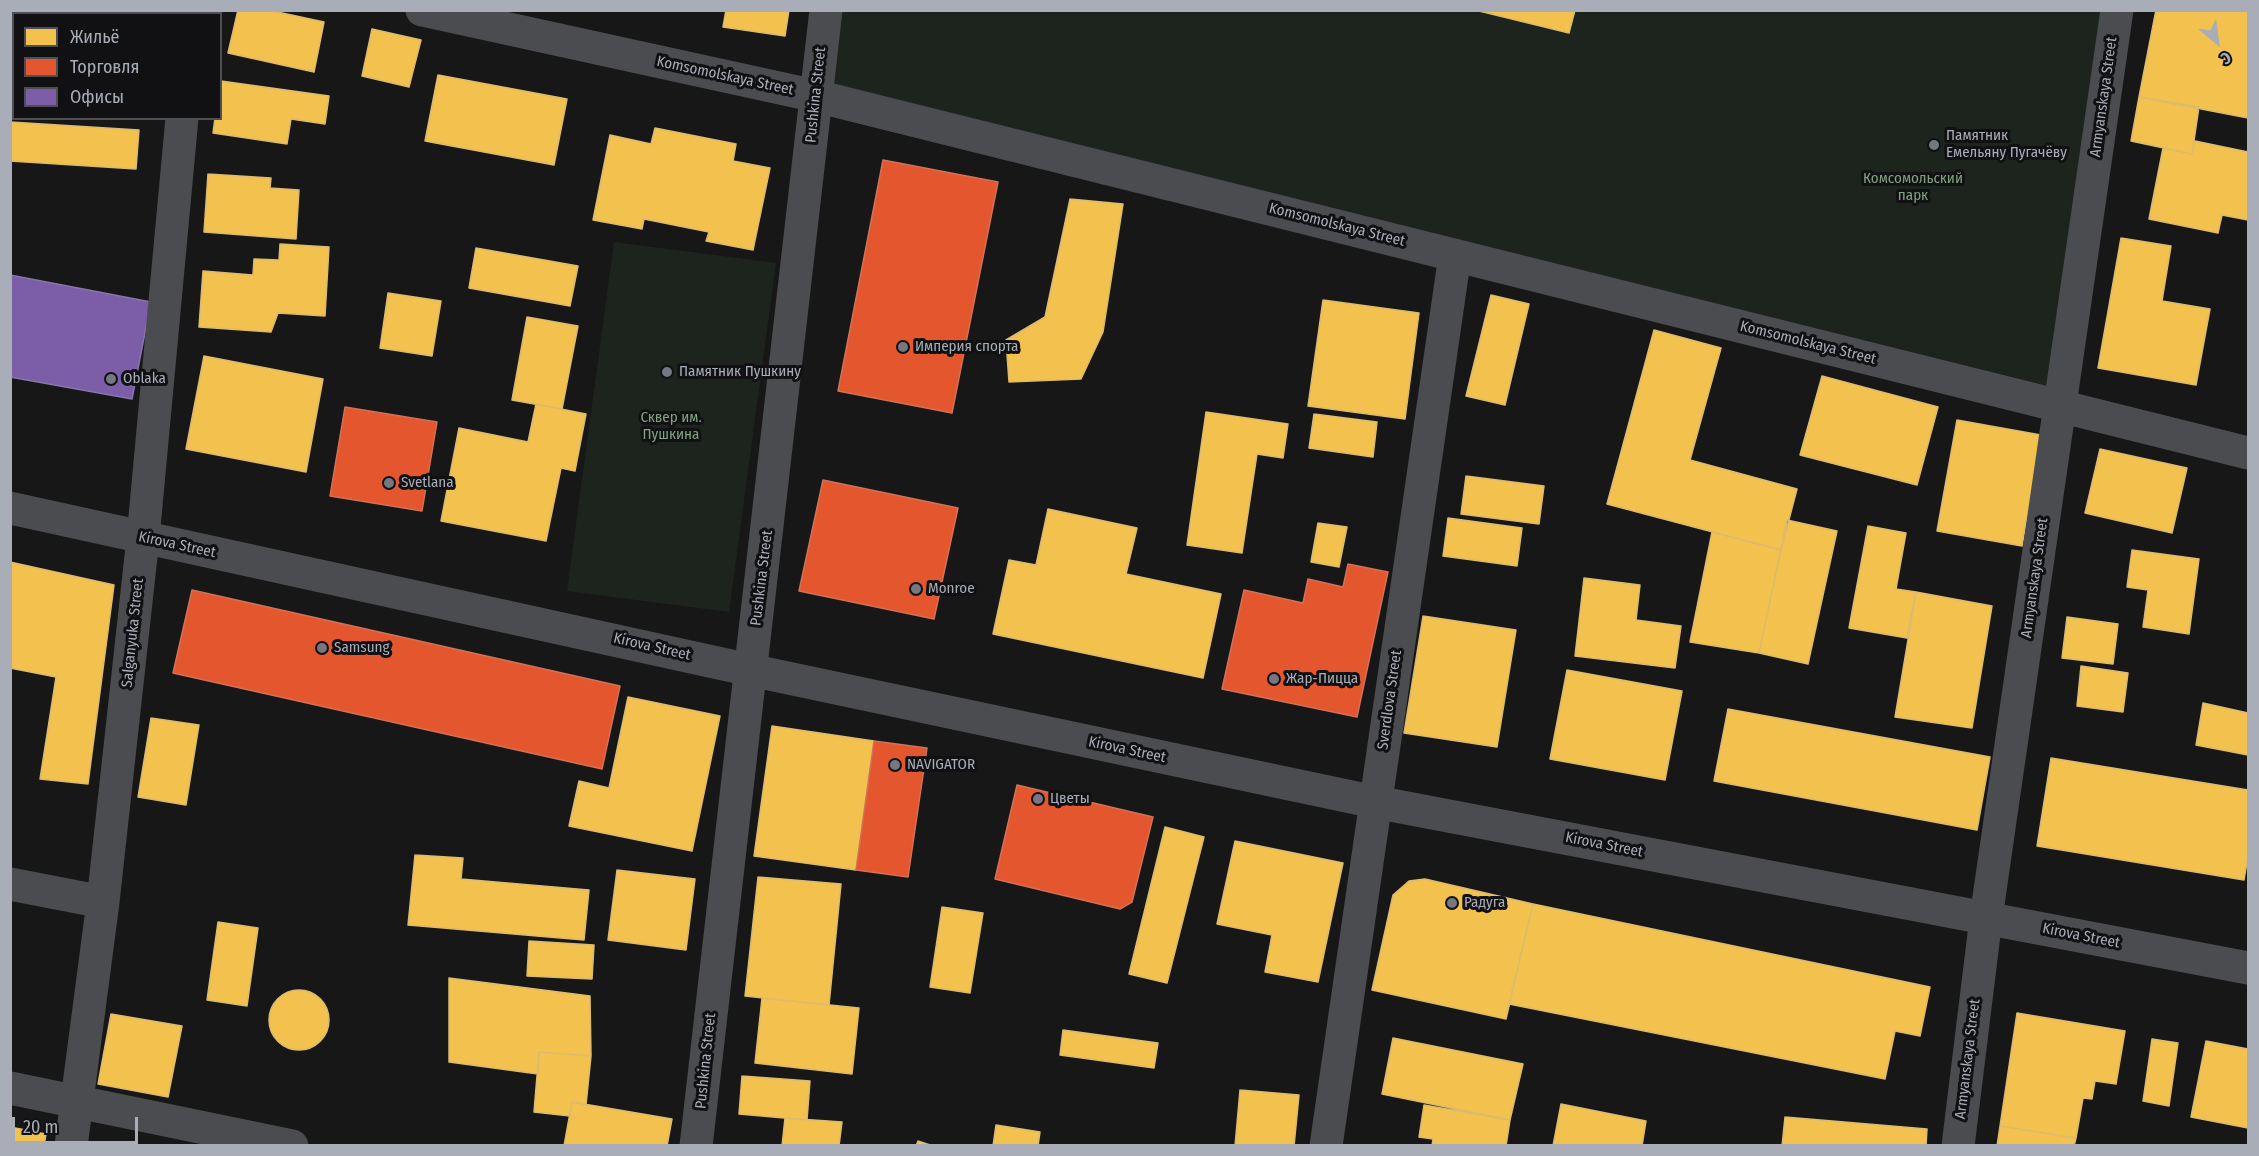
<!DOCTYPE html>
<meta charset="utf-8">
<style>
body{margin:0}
#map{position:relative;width:2259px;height:1156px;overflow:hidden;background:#171717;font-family:"Fira Sans Condensed",sans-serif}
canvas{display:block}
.frame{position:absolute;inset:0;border:12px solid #a8adb8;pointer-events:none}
.legend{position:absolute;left:12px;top:12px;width:210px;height:108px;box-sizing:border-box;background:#111113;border:2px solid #4d4f55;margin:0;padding:8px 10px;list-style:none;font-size:18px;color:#a8adb8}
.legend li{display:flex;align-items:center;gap:12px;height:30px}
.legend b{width:30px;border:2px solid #4d4f55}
.north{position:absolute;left:2187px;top:12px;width:60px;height:60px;-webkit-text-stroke:4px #111113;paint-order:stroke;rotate:151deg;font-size:16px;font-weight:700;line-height:24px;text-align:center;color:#a8adb8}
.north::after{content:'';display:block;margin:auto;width:21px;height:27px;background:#a8adb8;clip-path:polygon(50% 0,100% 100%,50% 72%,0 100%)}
.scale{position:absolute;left:12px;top:1117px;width:126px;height:27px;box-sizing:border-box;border:3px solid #a8adb8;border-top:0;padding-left:8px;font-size:18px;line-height:21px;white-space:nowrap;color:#a8adb8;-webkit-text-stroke:4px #111113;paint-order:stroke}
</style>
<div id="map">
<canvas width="2259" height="1156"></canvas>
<div class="frame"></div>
<ul class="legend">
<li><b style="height:16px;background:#f2c14e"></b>Жильё</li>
<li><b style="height:16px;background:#e4572e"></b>Торговля</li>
<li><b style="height:16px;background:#7b5ea7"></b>Офисы</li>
</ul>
<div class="north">С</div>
<div class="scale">20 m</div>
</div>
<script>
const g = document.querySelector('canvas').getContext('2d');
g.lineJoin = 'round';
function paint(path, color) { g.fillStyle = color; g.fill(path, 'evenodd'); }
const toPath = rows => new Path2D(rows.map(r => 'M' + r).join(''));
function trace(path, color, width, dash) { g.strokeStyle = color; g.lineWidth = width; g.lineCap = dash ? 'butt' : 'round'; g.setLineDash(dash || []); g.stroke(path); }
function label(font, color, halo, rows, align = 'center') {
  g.font = font + ' "Fira Sans Condensed",sans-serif'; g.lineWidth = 6; g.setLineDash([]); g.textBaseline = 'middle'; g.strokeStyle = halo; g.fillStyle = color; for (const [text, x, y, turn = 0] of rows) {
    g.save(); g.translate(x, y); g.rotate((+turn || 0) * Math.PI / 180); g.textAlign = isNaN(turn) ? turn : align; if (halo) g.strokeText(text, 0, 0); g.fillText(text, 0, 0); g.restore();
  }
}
paint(toPath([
 [826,11,2117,11,2060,406,816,96],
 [614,242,776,263,729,612,567,591]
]), '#1d241e');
const homes = toPath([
 [10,10,73,10,73,14,14,14,14,27,10,27,10,10],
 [238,10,268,10,324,22,314,72,228,53,238,10],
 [726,10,789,10,785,36,723,27,726,10],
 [1475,10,1575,10,1569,33,1475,10],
 [2156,10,2248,10,2248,118,2139,97,2156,10],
 [372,29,421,40,409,87,362,76,372,29],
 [438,75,567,99,554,165,425,141,438,75],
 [221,81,329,96,325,124,291,119,287,144,213,133,215,118,220,118,221,81],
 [2139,97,2199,107,2192,154,2131,141,2139,97],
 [10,122,139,130,136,169,10,161,10,122],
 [655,128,736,144,733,161,770,168,753,250,706,241,709,232,644,219,642,229,593,220,610,135,651,144,655,128],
 [2195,141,2248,152,2248,220,2222,215,2218,233,2149,219,2163,148,2192,154,2195,141],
 [208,174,271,178,270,188,299,190,296,239,204,232,208,174],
 [1070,199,1123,204,1103,332,1081,379,1009,382,1006,340,1045,317,1070,199],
 [2121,238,2171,246,2162,301,2210,309,2196,385,2098,368,2121,238],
 [280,244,329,247,325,316,278,313,271,332,199,327,203,271,253,275,254,259,279,260,280,244],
 [476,248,578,266,570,306,469,288,476,248],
 [388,293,441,301,432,356,380,348,388,293],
 [1491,295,1529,304,1505,405,1466,396,1491,295],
 [1323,300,1419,313,1405,419,1308,406,1323,300],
 [527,317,578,326,562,409,512,400,527,317],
 [1654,330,1721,348,1690,460,1797,489,1781,550,1607,504,1654,330],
 [204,356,323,379,306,472,186,449,204,356],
 [1822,376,1938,407,1917,485,1800,455,1822,376],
 [536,404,586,414,575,471,561,468,546,541,441,521,459,428,528,442,536,404],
 [1206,412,1288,424,1283,458,1257,454,1242,553,1187,545,1206,412],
 [1314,414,1377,422,1373,457,1309,448,1314,414],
 [1957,420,2041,435,2022,546,1937,531,1957,420],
 [2100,449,2187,468,2172,533,2085,513,2100,449],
 [1466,476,1544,486,1539,524,1461,514,1466,476],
 [1048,509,1137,528,1126,574,1221,594,1203,678,993,634,1009,560,1036,565,1048,509],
 [1448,518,1522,528,1517,566,1443,556,1448,518],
 [1787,520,1837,531,1808,664,1759,653,1787,520],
 [1318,523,1347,527,1339,567,1311,562,1318,523],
 [1868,526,1906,533,1896,589,1916,592,1907,638,1849,628,1868,526],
 [1712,532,1781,550,1759,653,1690,642,1712,532],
 [2132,550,2199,559,2189,634,2143,627,2148,590,2127,587,2132,550],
 [10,562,114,585,88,784,40,779,56,677,10,668,10,562],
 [1584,578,1640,585,1636,620,1681,626,1675,668,1575,656,1584,578],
 [1916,592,1992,606,1972,728,1895,717,1916,592],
 [1423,616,1516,630,1497,747,1404,733,1423,616],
 [2067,617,2118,624,2113,664,2062,658,2067,617],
 [2081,666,2128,673,2123,712,2077,706,2081,666],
 [1567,670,1682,691,1665,780,1550,759,1567,670],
 [628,697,720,716,692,851,569,826,579,781,609,788,628,697],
 [2203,703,2248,713,2248,755,2196,745,2203,703],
 [1728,709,1990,757,1977,830,1714,781,1728,709],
 [151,718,199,725,186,805,138,797,151,718],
 [772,726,874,741,856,870,754,856,772,726],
 [2051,758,2248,790,2248,856,2244,880,2037,846,2051,758],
 [1165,827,1204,837,1167,983,1129,974,1165,827],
 [1235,841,1343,863,1318,982,1265,972,1272,935,1217,924,1235,841],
 [415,855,463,858,461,879,589,890,584,940,408,925,415,855],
 [617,870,695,879,686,950,608,940,617,870],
 [758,877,841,884,829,1005,745,996,758,877],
 [1425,879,1533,904,1506,1019,1372,990,1393,895,1409,881,1425,879],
 [1533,904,1930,987,1920,1036,1895,1031,1885,1079,1509,1004,1533,904],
 [942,907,983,913,970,993,930,987,942,907],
 [218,922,258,928,247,1006,207,1000,218,922],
 [529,941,594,945,592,979,527,976,529,941],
 [449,978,590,996,591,1056,539,1052,538,1074,449,1062,449,978],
 '269 1020a30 30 0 1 1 60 0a30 30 0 1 1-60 0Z',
 [762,998,859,1008,852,1074,755,1063,762,998],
 [2017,1013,2125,1031,2116,1084,2095,1081,2092,1099,2083,1098,2076,1138,2000,1126,2017,1013],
 [111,1014,182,1026,168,1097,98,1084,111,1014],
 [1063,1030,1158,1043,1154,1068,1060,1055,1063,1030],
 [1393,1038,1523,1064,1510,1120,1382,1094,1393,1038],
 [2152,1039,2178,1043,2169,1106,2143,1101,2152,1039],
 [2206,1041,2248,1049,2248,1128,2191,1117,2206,1041],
 [539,1052,591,1056,586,1105,572,1102,570,1116,534,1112,539,1052],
 [742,1076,810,1081,807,1120,739,1114,742,1076],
 [1240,1090,1299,1095,1294,1146,1235,1146,1240,1090],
 [572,1102,672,1119,667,1146,564,1146,572,1102],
 [1561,1104,1646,1121,1642,1146,1553,1146,1561,1104],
 [1424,1105,1510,1120,1506,1146,1432,1146,1433,1139,1419,1137,1424,1105],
 [1785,1117,1927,1129,1926,1146,1782,1146,1785,1117],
 [785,1118,842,1122,839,1146,782,1146,785,1118],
 [996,1125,1040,1132,1038,1146,993,1146,996,1125],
 [2000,1126,2076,1138,2074,1146,1997,1146,2000,1126],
 [10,1127,46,1134,44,1146,10,1146,10,1127],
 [918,1141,933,1146,916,1146,918,1141]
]);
paint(homes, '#f2c14e');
trace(homes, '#dcbb6e', 1.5);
const shops = toPath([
 [883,160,998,182,952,413,838,391,883,160],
 [345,407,437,422,422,511,330,496,345,407],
 [823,480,958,508,934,619,799,591,823,480],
 [1348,564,1388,572,1357,717,1222,689,1244,590,1303,603,1308,579,1343,587,1348,564],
 [192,590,620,686,602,769,173,673,192,590],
 [874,741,927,748,908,877,856,870,874,741],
 [1017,785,1153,817,1132,902,1120,909,995,879,1017,785]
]);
paint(shops, '#e4572e');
trace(shops, '#d27157', 1.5);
const offices = toPath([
 [10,275,151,302,132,399,10,377,10,275]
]);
paint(offices, '#7b5ea7');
trace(offices, '#8876ac', 1.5);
trace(toPath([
 [422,10,816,96,2248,453],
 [192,14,192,10],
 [10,508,750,670,1375,802,2248,968],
 [10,884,103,902],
 [10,1088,292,1146],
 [71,1146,103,902,143,538,182,118],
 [696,1146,826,10],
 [1326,1146,1455,255],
 [1958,1146,1986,918,2117,10]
]), '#4b4c50', 33);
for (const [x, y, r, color] of [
 [1934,145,6,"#757880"],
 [903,347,6,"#757880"],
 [667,372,6,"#757880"],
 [111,379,6,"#757880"],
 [389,483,6,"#757880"],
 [916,589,6,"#757880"],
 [322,648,6,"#757880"],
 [1274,679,6,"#757880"],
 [895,765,6,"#757880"],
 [1038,799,6,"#757880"],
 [1452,903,6,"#757880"]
]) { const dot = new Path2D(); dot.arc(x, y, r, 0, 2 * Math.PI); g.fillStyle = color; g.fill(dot); trace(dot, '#111113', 2); }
label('15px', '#a8adb8', '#111113', [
 ["Komsomolskaya Street",725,76,12],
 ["Pushkina Street",816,95,-84],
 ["Armyanskaya Street",2104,97,-82],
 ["Komsomolskaya Street",1337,225,14],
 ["Komsomolskaya Street",1808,343,14],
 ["Kirova Street",177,545,12],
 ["Pushkina Street",762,578,-83],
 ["Armyanskaya Street",2035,578,-82],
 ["Salganyuka Street",133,633,-84],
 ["Kirova Street",652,647,13],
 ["Sverdlova Street",1390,700,-82],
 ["Kirova Street",1127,750,12],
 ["Kirova Street",1604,845,11],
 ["Kirova Street",2081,936,11],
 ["Armyanskaya Street",1968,1059,-83],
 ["Pushkina Street",706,1061,-84]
]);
label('15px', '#a8adb8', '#111113', [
 ["Памятник",1946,136],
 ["Емельяну Пугачёву",1946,153],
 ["Империя спорта",915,347],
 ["Памятник Пушкину",679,372],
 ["Oblaka",123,379],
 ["Svetlana",401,483],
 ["Monroe",928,589],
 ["Samsung",334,648],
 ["Жар-Пицца",1286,679],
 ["NAVIGATOR",907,765],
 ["Цветы",1050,799],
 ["Радуга",1464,903]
], 'left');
label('15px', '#7fa381', '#111113', [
 ["Комсомольский",1913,179],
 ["парк",1913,196],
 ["Сквер им.",671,418],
 ["Пушкина",671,435]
]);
</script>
